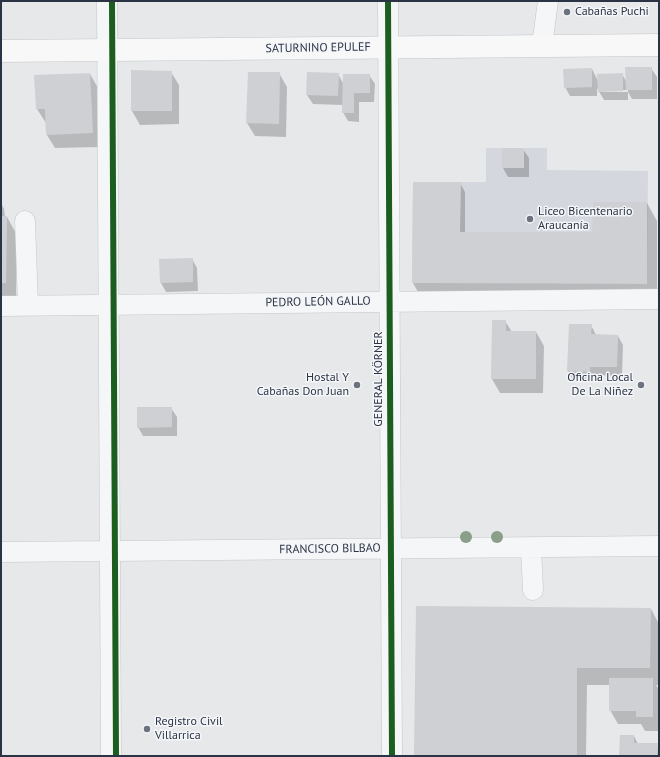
<!DOCTYPE html>
<meta charset="utf-8">
<style>
body{margin:0}
#map{position:relative;width:660px;height:757px;overflow:hidden;background:#e6e8ea;font-family:"PT Sans",sans-serif}
canvas{display:block}
.frame{position:absolute;inset:0;border:2px solid #2b3445;pointer-events:none}
</style>
<div id="map">
<canvas width="660" height="757"></canvas>
<div class="frame"></div>
</div>
<script>
const g = document.querySelector('canvas').getContext('2d');
g.lineJoin = 'round';
function paint(path, color) { g.fillStyle = color; g.fill(path, 'evenodd'); }
const toPath = rows => new Path2D(rows.map(r => 'M' + r).join(''));
function trace(path, color, width, dash) { g.strokeStyle = color; g.lineWidth = width; g.lineCap = dash ? 'butt' : 'round'; g.setLineDash(dash || []); g.stroke(path); }
function label(font, color, halo, rows, align = 'center') {
  g.font = font + ' "PT Sans",sans-serif'; g.lineWidth = 3; g.setLineDash([]); g.textBaseline = 'middle'; g.strokeStyle = halo; g.fillStyle = color; for (const [text, x, y, turn = 0] of rows) {
    g.save(); g.translate(x, y); g.rotate((+turn || 0) * Math.PI / 180); g.textAlign = isNaN(turn) ? turn : align; if (halo) g.strokeText(text, 0, 0); g.fillText(text, 0, 0); g.restore();
  }
}
paint(toPath([
 [486,148,547,148,547,170,648,171,647,284,412,283,413,182,486,182]
]), '#d4d7dd');
paint(toPath([
 [651,68,657,77,657,99,632,99,628,92,628,100,604,100,597,88,597,96,570,96,565,87,592,69,598,81,622,74,626,81],
 [602,90,628,90,628,92,602,92],
 [171,72,179,85,179,124,140,125,132,111],
 [279,73,287,87,286,137,255,136,247,123],
 [308,73,338,74,343,83,369,75,375,84,374,102,359,102,359,122,348,121,343,112,343,105,313,104,307,95],
 [90,74,98,88,100,147,55,148,47,135,46,123,37,109],
 [523,149,529,158,529,177,508,177,503,168],
 [460,183,465,192,465,233,592,233,647,203,657,221,657,301,418,292,413,283],
 [1,203,4,209,5,217,7,217,17,235,16,301,1,301],
 [192,259,197,268,198,291,166,292,161,283,160,260],
 [505,321,512,332,536,332,544,346,543,393,500,393,492,379],
 [570,325,591,325,596,335,618,336,623,345,622,376,595,375,595,381,573,380,568,371],
 [171,408,177,417,177,436,143,436,138,427],
 [651,609,659,624,659,685,656,685,659,690,659,731,645,731,641,724,618,724,610,710,610,685,587,685,586,756,415,756],
 [634,736,638,744,657,744,659,756,620,756]
]), '#0003');
paint(toPath([
 [625,67,652,67,652,90,626,90],
 [592,68,592,87,564,88,563,69],
 [131,70,172,71,172,111,131,111],
 [248,72,280,72,279,124,246,123],
 [307,72,339,73,338,96,306,95],
 [90,73,93,133,46,135,45,109,36,109,34,75],
 [623,73,623,91,598,92,597,74],
 [343,74,370,74,370,93,354,93,354,113,342,113],
 [502,148,524,148,524,168,502,168],
 [413,182,461,182,460,232,592,232,593,202,647,202,647,284,412,283],
 [1,216,7,216,6,283,1,283],
 [193,258,193,282,160,283,159,259],
 [492,320,506,320,506,331,536,331,536,379,491,379],
 [569,324,592,324,591,334,618,335,617,367,590,367,590,372,567,371],
 [137,407,172,407,172,427,137,428],
 [416,606,651,608,650,668,577,668,577,756,414,756],
 [609,678,653,678,653,717,636,717,636,711,609,711],
 [620,735,634,735,634,743,658,743,657,756,619,756]
]), '#ced0d3');
const minor = toPath([
 [107,1,111,756],
 [388,1,392,756],
 [542,46,548,1],
 [25,221,28,305],
 [1,306,659,299],
 [531,547,533,590],
 [1,552,659,546]
]);
const major = toPath([
 [1,51,659,45]
]);
trace(minor, '#c4c6c8', 21);
trace(major, '#c2c5c8', 23);
trace(minor, '#f5f6f7', 20);
trace(major, '#f8f8f8', 22);
trace(toPath([
 [112,1,116,756],
 [388,1,392,756]
]), '#1b5e20', 6);
g.fillStyle = '#8a9e88';
for (const [x, y] of [
 [466,537],
 [497,537]
]) { g.beginPath(); g.arc(x, y, 6, 0, 2 * Math.PI); g.fill(); }
for (const [x, y, r, color] of [
 [567,12,4,"#6c737f"],
 [530,219,4,"#6c737f"],
 [357,385,4,"#6c737f"],
 [641,385,4,"#6c737f"],
 [147,729,4,"#6c737f"]
]) { const dot = new Path2D(); dot.arc(x, y, r, 0, 2 * Math.PI); g.fillStyle = color; g.fill(dot); trace(dot, '#f4f6f9', 1.5); }
label('12px', '#2b3445', '#f4f6f9', [
 ["Cabañas Puchi",575,12],
 ["Liceo Bicentenario",538,212],
 ["Araucanía",538,226],
 ["Hostal Y",349,378,"right"],
 ["Cabañas Don Juan",349,392,"right"],
 ["Oficina Local",633,378,"right"],
 ["De La Niñez",633,392,"right"],
 ["Registro Civil",155,722],
 ["Villarrica",155,736]
], 'left');
label('12px', '#2b3445', '#f4f6f9', [
 ["SATURNINO EPULEF",318,48,-1],
 ["PEDRO LEÓN GALLO",318,302,-1],
 ["GENERAL KÖRNER",379,379,-90],
 ["FRANCISCO BILBAO",330,549,-1]
]);
</script>
